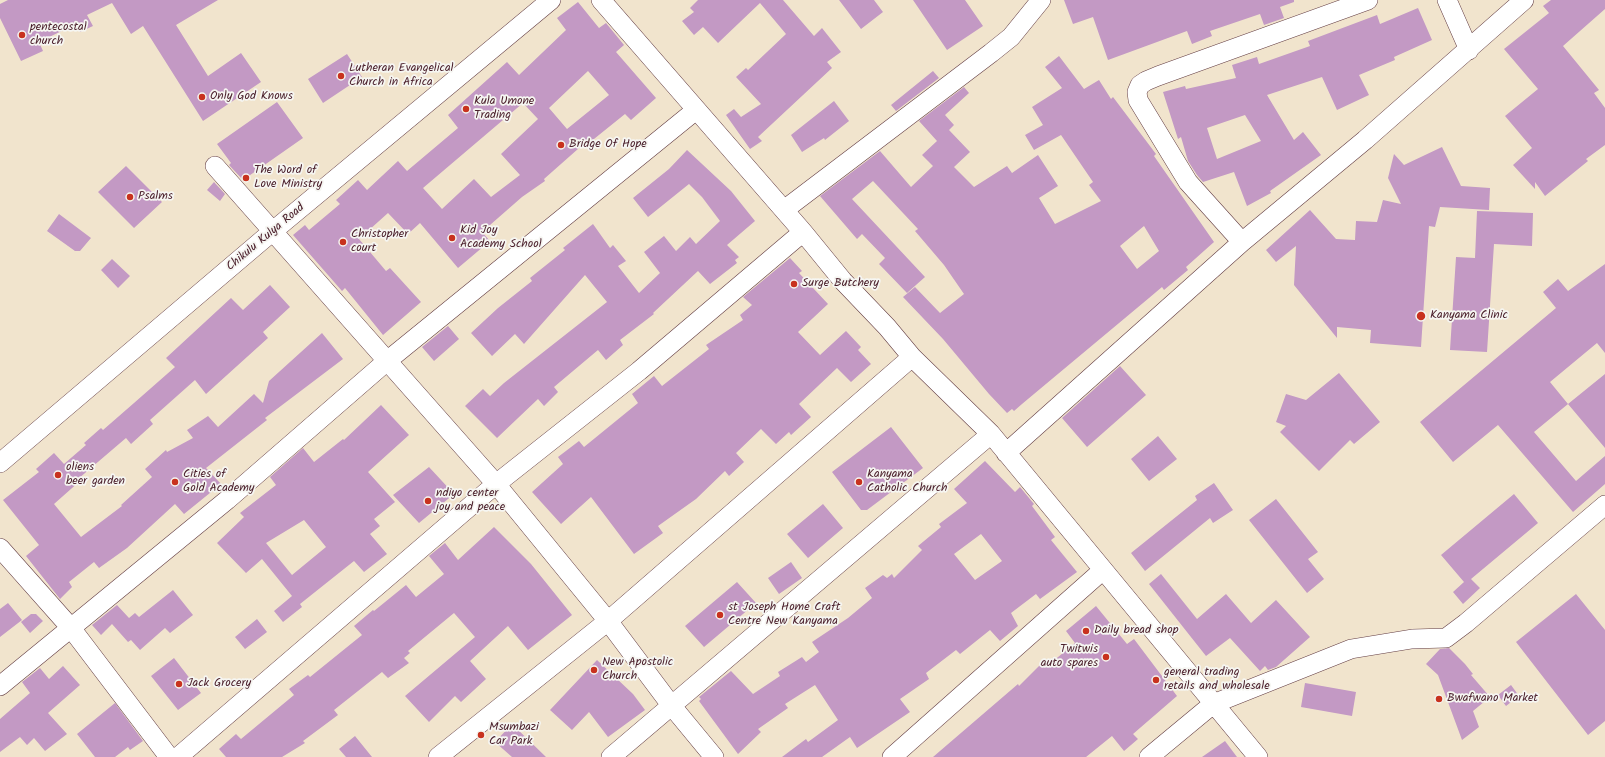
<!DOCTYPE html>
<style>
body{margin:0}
canvas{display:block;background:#f1e4cd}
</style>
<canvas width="1605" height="757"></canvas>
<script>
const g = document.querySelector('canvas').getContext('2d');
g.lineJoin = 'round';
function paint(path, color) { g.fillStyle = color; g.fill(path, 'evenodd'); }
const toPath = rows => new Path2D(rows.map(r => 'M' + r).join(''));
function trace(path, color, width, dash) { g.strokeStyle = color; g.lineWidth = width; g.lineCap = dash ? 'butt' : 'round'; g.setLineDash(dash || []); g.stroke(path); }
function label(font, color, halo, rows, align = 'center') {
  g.font = font + ' Kalam,sans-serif'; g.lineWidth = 3.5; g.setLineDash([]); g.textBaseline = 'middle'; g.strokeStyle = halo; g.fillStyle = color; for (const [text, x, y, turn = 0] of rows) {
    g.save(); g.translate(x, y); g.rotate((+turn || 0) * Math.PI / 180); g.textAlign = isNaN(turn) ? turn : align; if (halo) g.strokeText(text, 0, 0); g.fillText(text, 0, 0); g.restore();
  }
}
paint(toPath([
 [8,0,218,0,176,25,208,76,241,53,261,82,203,121,143,26,131,34,112,3,87,15,93,26,80,32,76,24,39,42,43,51,21,61,0,18,0,4],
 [698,0,783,0,814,36,822,28,841,52,827,62,832,68,758,137,762,141,750,149,726,115,734,109,741,117,761,104,736,77,746,68,748,70,786,34,760,3,718,43,703,27,694,35,682,21,694,12,690,8],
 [839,0,874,0,883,12,861,29],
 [913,0,965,0,983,26,947,50],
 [1064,0,1294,0,1294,2,1280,7,1284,18,1264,25,1260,14,1210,31,1212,36,1192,44,1187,31,1108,60,1093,17,1073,24],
 [1551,0,1605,0,1605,9,1563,46,1599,90,1594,93,1605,108,1605,145,1586,159,1588,161,1545,196,1535,182,1535,189,1513,165,1532,148,1505,116,1538,89,1504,49,1549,13,1543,6],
 [578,2,599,28,606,23,624,45,616,52,656,98,631,120,625,114,589,143,587,141,544,179,545,181,522,197,482,232,490,241,458,268,420,223,408,234,388,213,359,239,386,271,390,268,421,302,383,335,345,288,342,291,293,235,305,225,309,230,340,204,336,200,358,180,367,190,398,161,407,171,458,128,448,115,507,62,519,75,566,30,557,18],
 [588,71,609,95,567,129,549,108],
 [523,103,538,119,501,154,520,175,491,197,474,179,442,209,423,188],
 [1418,8,1432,40,1394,57,1395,60,1359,75,1369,95,1337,110,1322,77,1267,95,1294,140,1303,132,1321,155,1270,191,1271,193,1247,206,1234,172,1203,182,1197,175,1188,161,1181,137,1178,139,1163,92,1185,86,1186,89,1236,78,1232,65,1257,57,1259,64,1310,46,1308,41,1377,15,1380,24],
 [1245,115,1261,141,1217,159,1207,128],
 [347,54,362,77,323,103,308,79],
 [1059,56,1084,89,1099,80,1111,99,1113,97,1156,154,1154,156,1214,242,1186,267,1188,270,1164,290,1162,287,1149,298,1022,404,1014,411,1012,409,1007,413,989,394,943,339,903,297,915,287,940,313,964,294,944,265,915,231,918,229,873,181,852,199,925,277,907,293,879,264,885,258,862,234,857,239,820,196,880,151,911,187,933,166,922,155,937,141,919,121,964,87,969,93,945,115,954,125,949,130,970,152,954,167,974,187,1007,166,1012,173,1038,155,1058,186,1039,198,1055,224,1101,201,1089,185,1093,182,1061,135,1034,150,1025,135,1043,125,1032,107,1062,88,1045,67],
 [1144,226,1159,251,1137,269,1120,246],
 [933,71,939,78,896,111,891,105],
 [834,101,849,121,825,140,824,138,802,152,791,135],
 [277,102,303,138,243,180,229,165,231,163,217,144],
 [1442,147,1461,186,1490,188,1489,210,1440,207,1435,227,1429,226,1421,347,1370,343,1371,330,1337,327,1337,338,1294,285,1296,246,1276,262,1266,250,1310,210,1336,239,1355,240,1356,221,1377,222,1383,200,1401,204,1388,178,1394,154,1404,165],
 [687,150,731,191,755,221,727,245,739,257,735,260,737,263,710,284,698,271,653,313,654,314,620,340,623,345,606,360,598,350,554,387,558,392,544,406,538,399,497,438,465,406,483,389,490,396,504,383,607,302,585,275,524,344,515,334,492,356,471,333,498,308,532,281,530,278,565,250,563,248,593,224,610,248,613,245,626,261,618,266,639,293,660,273,644,252,664,236,676,251,690,237,696,244,720,221,702,197,689,184,648,217,633,198,669,169],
 [126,166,162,202,134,228,98,192],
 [214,182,225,194,220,201,207,190],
 [1477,211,1533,213,1532,246,1494,244,1487,352,1450,350,1456,257,1475,258],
 [59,214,91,238,80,251,75,251,47,231],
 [790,258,802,271,799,273,828,304,798,332,820,355,846,331,861,347,858,350,871,364,851,382,837,368,799,404,811,417,791,435,789,432,776,444,761,429,736,453,744,462,729,476,725,471,696,499,658,526,663,533,634,554,591,497,561,524,532,492,563,464,558,457,579,441,584,447,638,403,632,394,654,376,662,386,709,349,706,345,743,320,740,315,752,305,743,297],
 [112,259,130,276,118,288,101,270],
 [1605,264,1605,353,1597,343,1550,382,1568,404,1534,432,1576,481,1605,456,1605,484,1573,512,1498,425,1453,462,1420,422,1556,308,1543,292,1558,279,1568,291],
 [270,285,290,307,263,332,268,338,206,394,195,380,150,420,153,424,131,444,126,438,78,479,80,481,54,504,81,537,122,506,121,505,152,477,145,469,166,450,167,452,193,438,187,430,208,416,218,427,254,394,263,403,269,381,322,333,343,359,265,418,267,420,206,468,221,484,184,514,175,504,127,548,99,568,94,562,69,582,72,587,60,599,26,556,39,545,3,500,39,472,36,469,54,453,64,464,86,445,84,443,101,428,103,430,134,403,175,367,166,358,231,298,243,310],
 [448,326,459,339,434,361,422,347],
 [1120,366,1146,395,1087,447,1062,418],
 [1339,373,1380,422,1354,444,1350,440,1319,471,1280,432,1286,426,1276,422,1286,394,1306,400],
 [1605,374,1605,448,1568,404],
 [381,405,409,435,368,472,395,502,374,519,380,526,370,534,387,554,364,572,354,561,300,604,302,607,283,622,274,611,292,596,262,559,246,573,217,543,244,517,240,513,276,485,270,477,303,448,314,462,343,439,344,440],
 [304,520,326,547,292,575,266,543],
 [891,427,923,468,867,510,861,510,832,472],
 [1158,436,1177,459,1149,481,1131,459],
 [985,461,1015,492,1020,487,1034,504,1032,506,1055,537,1051,540,1077,572,1040,599,1036,594,1011,613,1018,626,1000,641,990,630,960,654,956,650,926,673,929,679,900,699,910,712,857,748,850,737,822,757,782,757,806,739,808,742,838,720,815,685,785,704,788,708,758,729,761,732,738,754,699,701,701,699,699,697,731,671,753,694,780,676,778,672,802,657,806,662,819,652,812,642,848,618,872,598,865,588,883,575,887,578,892,574,894,578,922,550,918,546,941,527,939,524,967,503,954,489],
 [981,534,1002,561,975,580,954,554],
 [429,467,454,494,419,523,393,495],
 [1214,483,1233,510,1213,523,1210,518,1145,571,1131,553,1197,500,1195,496],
 [1514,494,1538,523,1471,579,1480,588,1463,604,1453,592,1464,582,1441,555],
 [1276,499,1318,552,1308,559,1324,579,1307,593,1249,520],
 [823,504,843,528,808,558,787,534],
 [494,527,531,564,572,615,528,650,508,626,470,661,486,679,461,702,455,696,429,722,405,696,475,637,454,613,408,651,410,653,404,658,409,663,388,678,382,672,334,710,338,715,303,741,305,743,282,757,226,757,219,749,236,734,241,739,294,695,289,689,308,675,310,677,362,635,354,626,373,610,374,611,406,585,416,597,444,574,429,556,445,543,458,560],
 [791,562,802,578,779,594,768,578],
 [1161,574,1197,619,1226,594,1251,623,1276,600,1310,637,1276,667,1268,670,1265,666,1260,671,1230,638,1206,656,1149,584],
 [737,582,756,603,704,647,685,626],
 [173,590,193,615,170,633,165,628,140,650,131,640,128,642,112,624,101,635,92,625,117,605,129,618,135,613,139,617],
 [1576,594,1605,630,1605,721,1588,735,1516,642],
 [8,603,22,620,0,637,0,609],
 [1096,606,1127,644,1134,639,1177,696,1133,734,1138,739,1124,751,1112,736,1086,757,933,757,1018,684,1019,686,1042,663,1046,667,1075,643,1066,631],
 [31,614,36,614,43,621,30,633,21,622],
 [257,619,267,632,245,649,235,637],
 [1449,648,1465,664,1473,674,1471,675,1490,697,1473,711,1479,727,1462,740,1438,675,1426,664,1440,649],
 [174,658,201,693,178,710,151,676],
 [597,660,633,694,645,710,608,737,589,712,572,730,550,710],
 [63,666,80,685,48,713,67,734,45,751,34,738,27,745,20,737,0,752,0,719,30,693,22,682,40,668,49,679],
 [1305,683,1356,692,1352,716,1301,707],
 [1511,685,1519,696,1506,706,1498,695],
 [115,703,143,741,130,750,128,747,115,757,95,757,77,734],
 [512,724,546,757,512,757,495,742],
 [355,736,372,757,346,757,339,749],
 [1225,741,1237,757,1202,757]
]), '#c399c4');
const street = toPath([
 [601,0,803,232,843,281,887,327,912,357,991,434,1258,757],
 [1447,0,1469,50],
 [215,166,496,484,608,621,671,705,714,757],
 [784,210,991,53,1011,37,1041,0],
 [1242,242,1188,182,1138,100,1137,92,1140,85,1146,81,1158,76,1368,0],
 [1006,453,1242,242,1365,140,1524,0],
 [0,463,273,231,551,0],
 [0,548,71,628,169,757],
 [0,686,227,500,387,361,696,110],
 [178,757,496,484,639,371,803,232],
 [438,757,608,621,912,357],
 [611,757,991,434],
 [892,757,1103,570],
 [1149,757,1213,704,1351,649,1412,639,1446,638,1466,623,1605,505]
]);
trace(street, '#633d43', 20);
trace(street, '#fff', 19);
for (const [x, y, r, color] of [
 [22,35,4,"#c8321e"],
 [341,76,4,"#c8321e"],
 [202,97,4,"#c8321e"],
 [466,109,4,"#c8321e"],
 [561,145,4,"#c8321e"],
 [246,178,4,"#c8321e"],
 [130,197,4,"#c8321e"],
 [452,238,4,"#c8321e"],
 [343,242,4,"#c8321e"],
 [794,284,4,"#c8321e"],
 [1421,316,5,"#c8321e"],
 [58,475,4,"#c8321e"],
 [175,482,4,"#c8321e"],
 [859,482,4,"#c8321e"],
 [428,501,4,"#c8321e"],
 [720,615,4,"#c8321e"],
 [1086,631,4,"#c8321e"],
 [1106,657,4,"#c8321e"],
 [594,670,4,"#c8321e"],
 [1156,680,4,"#c8321e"],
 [179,684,4,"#c8321e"],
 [1439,699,4,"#c8321e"],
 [481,735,4,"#c8321e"]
]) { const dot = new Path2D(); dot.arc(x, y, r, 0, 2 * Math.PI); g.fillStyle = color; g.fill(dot); trace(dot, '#f6f6f2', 1.5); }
label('12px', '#4a1f2b', '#f6f6f2', [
 ["pentecostal",30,28],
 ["church",30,42],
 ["Lutheran Evangelical",349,69],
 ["Church in Africa",349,83],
 ["Only God Knows",210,97],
 ["Kula Umone",474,102],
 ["Trading",474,116],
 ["Bridge Of Hope",569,145],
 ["The Word of",254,171],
 ["Love Ministry",254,185],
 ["Psalms",138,197],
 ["Kid Joy",460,231],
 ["Academy School",460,245],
 ["Christopher",351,235],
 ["court",351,249],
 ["Surge Butchery",802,284],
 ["Kanyama Clinic",1430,316],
 ["oliens",66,468],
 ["beer garden",66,482],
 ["Cities of",183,475],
 ["Gold Academy",183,489],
 ["Kanyama",867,475],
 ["Catholic Church",867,489],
 ["ndiyo center",436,494],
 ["joy and peace",436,508],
 ["st Joseph Home Craft",728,608],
 ["Centre New Kanyama",728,622],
 ["Daily bread shop",1094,631],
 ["Twitwis",1098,650,"right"],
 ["auto spares",1098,664,"right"],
 ["New Apostolic",602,663],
 ["Church",602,677],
 ["general trading",1164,673],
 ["retails and wholesale",1164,687],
 ["Jack Grocery",187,684],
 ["Bwafwano Market",1447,699],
 ["Msumbazi",489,728],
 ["Car Park",489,742]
], 'left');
label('12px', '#4a1f2b', '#f6f6f2', [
 ["Chikulu Kulya Road",266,238,-40]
]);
</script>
